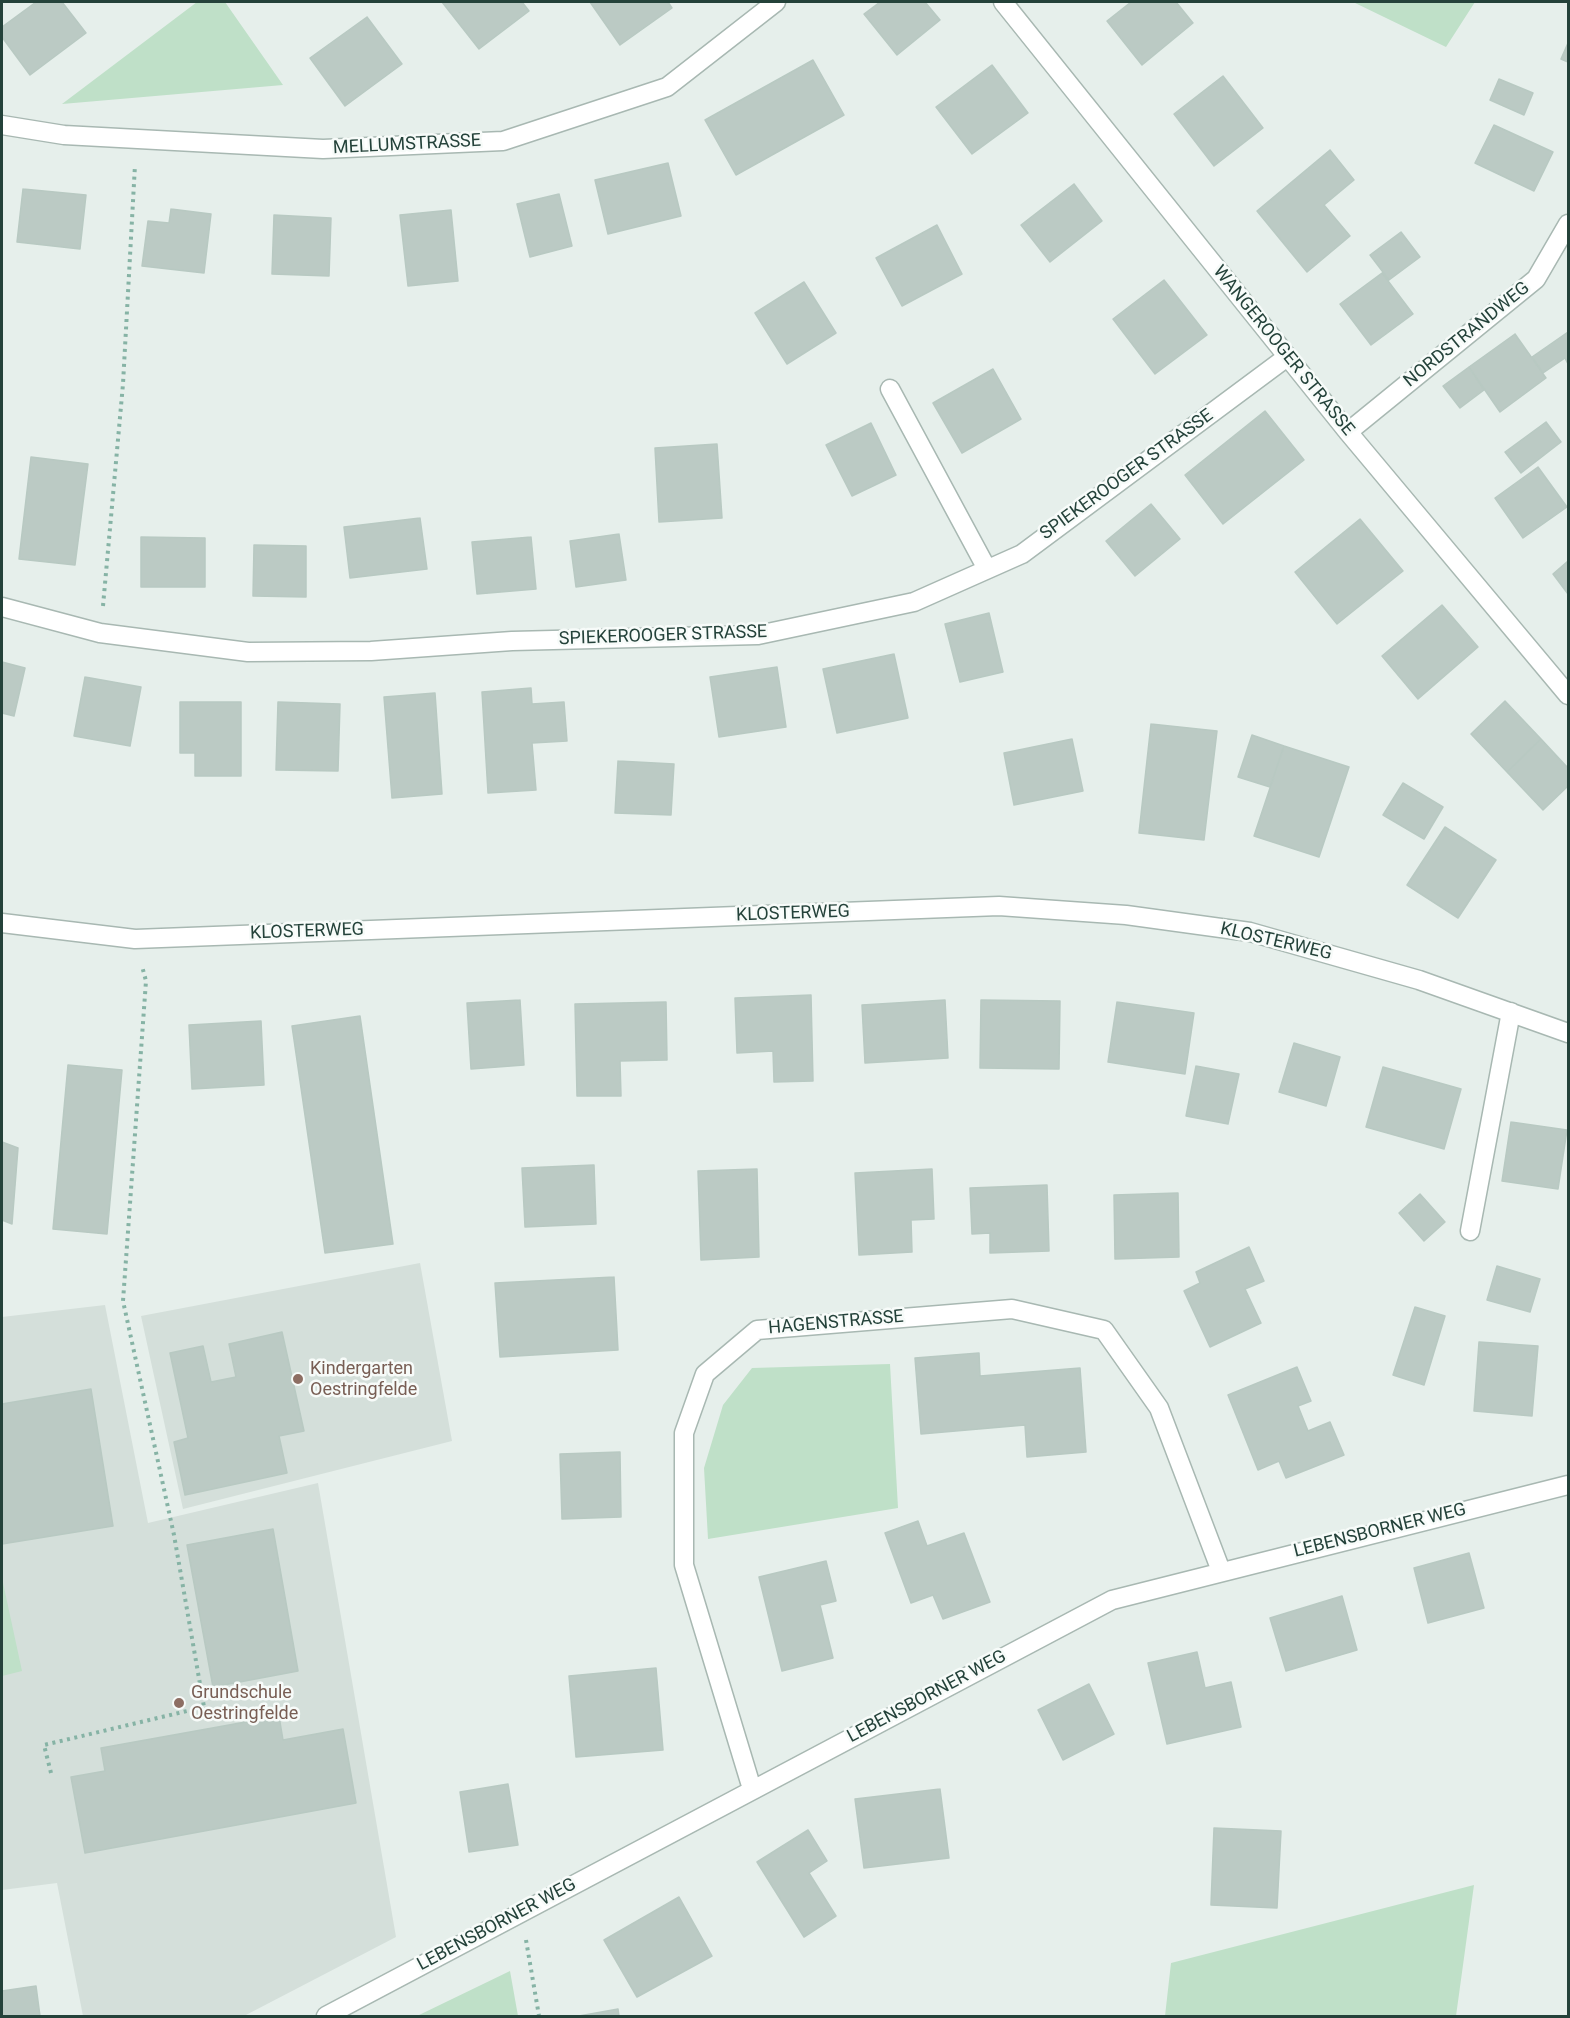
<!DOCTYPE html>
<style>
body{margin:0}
#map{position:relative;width:1570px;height:2018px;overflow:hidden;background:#e6efeb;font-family:Roboto,sans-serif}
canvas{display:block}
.frame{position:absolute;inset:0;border:3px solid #24423a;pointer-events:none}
</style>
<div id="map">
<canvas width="1570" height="2018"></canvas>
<div class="frame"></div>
</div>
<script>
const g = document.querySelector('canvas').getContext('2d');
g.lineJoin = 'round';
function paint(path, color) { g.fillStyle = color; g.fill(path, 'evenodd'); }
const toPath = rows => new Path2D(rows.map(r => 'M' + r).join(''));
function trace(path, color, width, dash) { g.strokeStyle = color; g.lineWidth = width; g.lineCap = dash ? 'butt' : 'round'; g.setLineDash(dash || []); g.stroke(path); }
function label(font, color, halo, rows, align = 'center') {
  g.font = font + ' Roboto,sans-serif'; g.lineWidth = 5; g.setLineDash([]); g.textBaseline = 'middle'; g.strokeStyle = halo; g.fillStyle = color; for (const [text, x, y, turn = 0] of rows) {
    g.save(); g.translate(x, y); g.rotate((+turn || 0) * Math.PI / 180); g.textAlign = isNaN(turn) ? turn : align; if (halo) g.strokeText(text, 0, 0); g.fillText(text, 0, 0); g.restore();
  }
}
paint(toPath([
 [420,1263,452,1441,183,1509,141,1316],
 [105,1305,148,1523,318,1483,396,1937,244,2016,83,2016,57,1883,2,1890,2,1317]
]), '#d4dfda');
paint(toPath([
 [197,2,225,2,283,85,62,104],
 [1353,2,1475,2,1446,47],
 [890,1364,898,1508,708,1539,704,1468,723,1405,752,1368],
 [2,1578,22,1671,2,1676],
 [1474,1885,1456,2016,1165,2016,1171,1963],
 [510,1971,518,2016,417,2016]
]), '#bfe0c8');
const building = toPath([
 [36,2,62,2,86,33,30,75,2,37,2,27,36,2],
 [442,2,522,2,529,11,479,49,442,2],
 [590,2,668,2,672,8,620,45,590,2],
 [880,2,925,2,940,20,897,55,864,14,880,2],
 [1131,2,1176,2,1193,23,1142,65,1107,21,1131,2],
 [367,17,402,64,345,106,310,58,367,17],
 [1568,43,1568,62,1561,59,1568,43],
 [813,60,844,115,736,175,705,120,813,60],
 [992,65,1028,113,972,154,936,107,992,65],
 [1223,76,1263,128,1214,166,1174,114,1223,76],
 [1499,79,1533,93,1524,115,1490,100,1499,79],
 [1494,125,1553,152,1534,191,1475,163,1494,125],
 [1330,150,1354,180,1324,205,1350,236,1307,272,1257,211,1330,150],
 [668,163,681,216,608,234,595,180,668,163],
 [1074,184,1102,221,1050,262,1021,225,1074,184],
 [23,189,86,195,80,249,17,242,23,189],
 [559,194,572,246,530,257,517,204,559,194],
 [171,209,211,214,204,273,142,266,148,221,169,223,171,209],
 [451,210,458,281,408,286,400,215,451,210],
 [274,215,331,218,329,276,272,274,274,215],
 [937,225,962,274,902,306,876,258,937,225],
 [1401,232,1420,257,1389,280,1370,255,1401,232],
 [1382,273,1413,314,1371,345,1340,304,1382,273],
 [1164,280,1207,335,1155,374,1113,319,1164,280],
 [804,282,836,333,787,364,755,313,804,282],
 [1568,332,1568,364,1565,358,1543,373,1532,357,1568,332],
 [1515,334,1546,378,1500,412,1469,367,1515,334],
 [1469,367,1484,390,1460,408,1443,386,1469,367],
 [993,369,1021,419,962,453,933,403,993,369],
 [1265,411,1304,460,1223,524,1185,475,1265,411],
 [1546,422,1561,442,1521,473,1505,452,1546,422],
 [871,423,896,475,852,496,826,445,871,423],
 [717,444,722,518,659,522,655,448,717,444],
 [31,457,88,464,75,565,19,559,31,457],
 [1538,467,1567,507,1523,538,1495,498,1538,467],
 [1151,504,1180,539,1135,576,1106,541,1151,504],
 [420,518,427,569,350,578,344,527,420,518],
 [1360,519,1403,571,1337,624,1295,572,1360,519],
 [619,534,626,580,576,587,570,541,619,534],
 [141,537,205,538,205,587,141,587,141,537],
 [531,537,536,589,477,594,472,542,531,537],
 [254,545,306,546,306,597,253,596,254,545],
 [1568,561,1568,594,1553,574,1568,561],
 [1442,605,1478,647,1418,699,1382,656,1442,605],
 [989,613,1003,672,960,682,945,624,989,613],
 [894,654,908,718,837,733,823,669,894,654],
 [2,662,25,668,14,716,2,713,2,662],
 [777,667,786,727,719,737,710,677,777,667],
 [85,677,141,687,130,746,74,736,85,677],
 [531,688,532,704,564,702,567,741,532,743,536,790,488,793,482,692,531,688],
 [435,693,442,794,392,798,384,697,435,693],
 [1505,701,1541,739,1507,772,1471,734,1505,701],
 [180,702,241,702,241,776,195,776,195,753,180,753,180,702],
 [278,702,340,704,338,771,276,770,278,702],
 [1151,724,1217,731,1204,840,1139,833,1151,724],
 [1252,735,1284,746,1270,787,1238,777,1252,735],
 [1072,739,1083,791,1014,805,1004,753,1072,739],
 [1541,739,1568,768,1568,786,1543,810,1507,772,1541,739],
 [1284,746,1349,767,1319,857,1254,836,1284,746],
 [618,761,674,764,671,815,615,813,618,761],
 [1403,783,1443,807,1424,839,1383,815,1403,783],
 [1445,827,1496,860,1458,918,1407,885,1445,827],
 [811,995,813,1081,774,1082,773,1051,737,1053,735,998,811,995],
 [520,1000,524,1065,471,1069,467,1003,520,1000],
 [945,1000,948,1058,865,1063,862,1005,945,1000],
 [981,1000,1060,1001,1059,1069,980,1068,981,1000],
 [666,1002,667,1060,620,1061,621,1096,577,1096,575,1004,666,1002],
 [1117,1002,1194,1013,1185,1074,1108,1062,1117,1002],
 [360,1016,393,1244,325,1253,292,1026,360,1016],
 [261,1021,264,1085,192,1089,189,1025,261,1021],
 [1294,1043,1340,1057,1326,1106,1279,1092,1294,1043],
 [68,1065,122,1070,107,1234,53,1229,68,1065],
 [1196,1066,1239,1074,1228,1124,1186,1116,1196,1066],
 [1383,1067,1461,1089,1444,1149,1366,1127,1383,1067],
 [1511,1122,1567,1130,1558,1189,1502,1181,1511,1122],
 [2,1142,18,1148,12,1224,2,1220,2,1142],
 [594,1165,596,1224,525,1227,522,1168,594,1165],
 [757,1169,759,1257,701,1260,698,1171,757,1169],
 [932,1169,934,1219,911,1220,912,1252,859,1255,855,1173,932,1169],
 [1047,1185,1049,1251,990,1253,990,1233,972,1234,970,1188,1047,1185],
 [1178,1193,1179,1257,1115,1259,1114,1195,1178,1193],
 [1420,1194,1445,1222,1424,1241,1399,1213,1420,1194],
 [1249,1247,1264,1281,1245,1289,1261,1323,1210,1347,1184,1291,1200,1283,1196,1272,1249,1247],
 [1497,1266,1540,1279,1530,1312,1487,1300,1497,1266],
 [614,1277,618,1350,500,1357,495,1283,614,1277],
 [1415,1307,1445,1316,1424,1385,1393,1375,1415,1307],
 [282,1332,304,1431,279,1436,287,1473,185,1495,174,1442,188,1438,170,1353,203,1346,211,1382,236,1377,229,1344,282,1332],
 [1479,1342,1538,1346,1532,1416,1474,1411,1479,1342],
 [979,1353,980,1376,1080,1368,1086,1452,1027,1457,1025,1425,921,1434,915,1358,979,1353],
 [1297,1367,1311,1401,1298,1406,1308,1431,1330,1422,1344,1455,1286,1478,1279,1461,1258,1470,1228,1395,1297,1367],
 [91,1389,113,1526,2,1544,2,1404,91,1389],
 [620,1452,621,1517,562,1519,560,1454,620,1452],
 [918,1521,927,1546,964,1533,990,1602,943,1619,933,1595,911,1603,885,1533,918,1521],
 [273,1529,298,1671,213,1687,187,1545,273,1529],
 [1469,1553,1484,1608,1428,1623,1414,1568,1469,1553],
 [826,1561,836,1601,820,1605,833,1658,782,1671,759,1577,826,1561],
 [1342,1596,1357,1650,1286,1671,1270,1618,1342,1596],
 [1197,1652,1205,1688,1231,1682,1241,1727,1167,1744,1148,1663,1197,1652],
 [656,1668,663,1750,576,1757,569,1676,656,1668],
 [1089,1684,1114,1734,1063,1760,1038,1710,1089,1684],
 [279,1716,283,1740,343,1729,356,1803,85,1853,71,1777,105,1771,101,1748,279,1716],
 [508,1784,518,1845,469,1852,460,1792,508,1784],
 [940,1789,949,1858,864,1868,855,1799,940,1789],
 [1214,1828,1281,1831,1277,1908,1211,1905,1214,1828],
 [808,1830,827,1861,809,1873,836,1916,804,1937,757,1862,808,1830],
 [679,1897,712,1956,637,1997,604,1940,679,1897],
 [36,1986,40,2016,2,2016,2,1991,36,1986],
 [618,2009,619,2016,579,2016,618,2009]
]);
paint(building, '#bbcac4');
trace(building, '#b8c9c2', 1.5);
const minor = toPath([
 [1003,2,1348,432,1568,695],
 [2,125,64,135,323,149,503,141,667,87,776,2],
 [890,389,987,569],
 [1348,432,1536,279,1568,224],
 [2,607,100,633,248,652,371,651,512,641,758,635,914,602,1022,554,1287,357],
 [2,923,135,939,999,906,1126,915,1250,932,1419,980,1568,1033],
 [1470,1231,1511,1012],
 [752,1789,684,1565,684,1433,705,1374,757,1330,1012,1309,1104,1330,1159,1408,1221,1571],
 [326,2016,1112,1600,1568,1485]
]);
trace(minor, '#a8b8b2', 21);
trace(toPath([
 [103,606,123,384,135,165],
 [51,1773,44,1745,204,1707,174,1535,123,1301,146,981,142,966],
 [526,1940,539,2016]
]), '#86b3a5', 4, [3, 4.5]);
trace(minor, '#fff', 18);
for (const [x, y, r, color] of [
 [298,1379,6,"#8d6e63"],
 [179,1703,6,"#8d6e63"]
]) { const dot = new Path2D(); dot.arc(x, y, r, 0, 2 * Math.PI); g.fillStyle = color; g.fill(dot); trace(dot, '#f7fbf9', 2); }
label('18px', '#24423a', '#f7fbf9', [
 ["MELLUMSTRASSE",407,145,-3],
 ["NORDSTRANDWEG",1467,335,-39],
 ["WANGEROOGER STRASSE",1283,351,51],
 ["SPIEKEROOGER STRASSE",1127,475,-36],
 ["SPIEKEROOGER STRASSE",663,636,-2],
 ["KLOSTERWEG",793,914,-2],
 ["KLOSTERWEG",307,932,-2],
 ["KLOSTERWEG",1276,942,13],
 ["HAGENSTRASSE",836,1323,-5],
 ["LEBENSBORNER WEG",1380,1531,-14],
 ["LEBENSBORNER WEG",927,1697,-28],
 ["LEBENSBORNER WEG",497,1925,-28]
]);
label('18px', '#785e54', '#f7fbf9', [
 ["Kindergarten",310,1369],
 ["Oestringfelde",310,1390],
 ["Grundschule",191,1693],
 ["Oestringfelde",191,1714]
], 'left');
</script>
